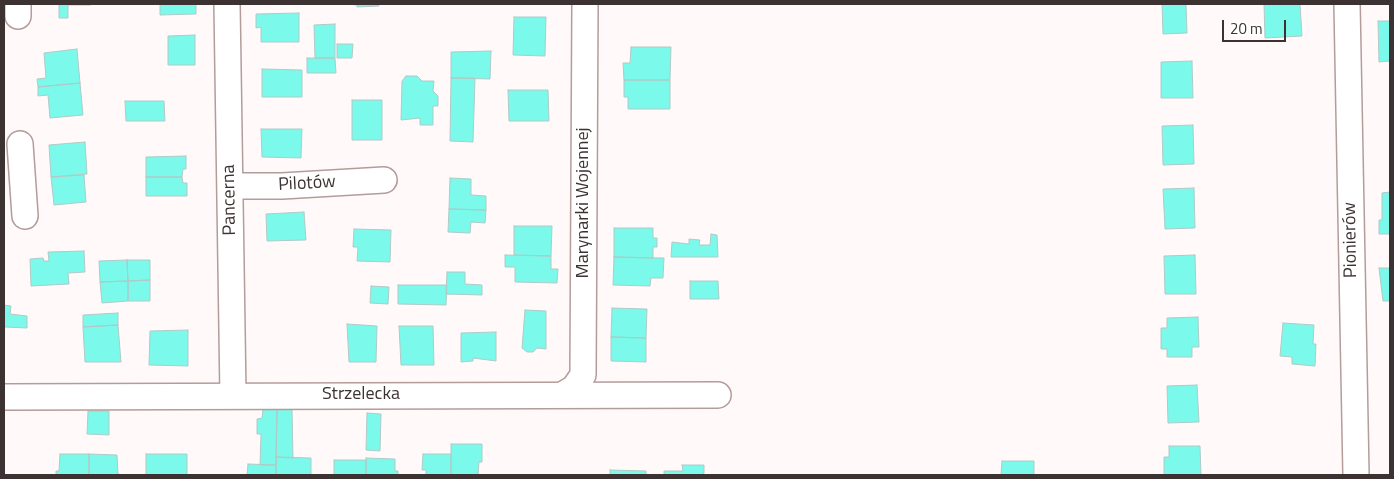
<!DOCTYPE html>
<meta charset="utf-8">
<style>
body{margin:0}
#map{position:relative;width:1394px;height:479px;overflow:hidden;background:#fffaf9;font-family:"Titillium Web",sans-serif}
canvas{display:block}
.frame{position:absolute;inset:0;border:5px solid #3c3232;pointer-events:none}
.scale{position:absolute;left:1222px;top:20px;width:64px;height:22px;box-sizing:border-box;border:2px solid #3c3232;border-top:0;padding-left:6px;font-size:15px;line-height:18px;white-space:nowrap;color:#3c3232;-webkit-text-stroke:4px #fff;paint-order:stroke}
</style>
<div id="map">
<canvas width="1394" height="479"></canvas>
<div class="frame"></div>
<div class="scale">20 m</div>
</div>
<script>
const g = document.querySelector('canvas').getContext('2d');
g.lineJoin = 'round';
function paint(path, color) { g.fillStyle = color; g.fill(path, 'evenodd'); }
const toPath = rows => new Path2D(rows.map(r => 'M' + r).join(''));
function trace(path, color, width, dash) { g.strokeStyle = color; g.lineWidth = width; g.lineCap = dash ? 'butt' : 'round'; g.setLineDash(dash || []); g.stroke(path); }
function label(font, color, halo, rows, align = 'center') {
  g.font = font + ' "Titillium Web",sans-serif'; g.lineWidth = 4; g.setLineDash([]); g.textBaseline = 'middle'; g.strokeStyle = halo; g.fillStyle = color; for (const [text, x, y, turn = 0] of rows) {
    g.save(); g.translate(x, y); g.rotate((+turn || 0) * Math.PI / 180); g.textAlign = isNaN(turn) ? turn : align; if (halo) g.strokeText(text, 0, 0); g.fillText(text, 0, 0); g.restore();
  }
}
const building = toPath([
 [59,4,91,4,91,5,68,5,68,18,59,18,59,4],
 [160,4,196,4,196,14,160,15,160,4],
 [346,4,378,4,379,6,357,7,357,5,346,4],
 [1162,4,1186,4,1187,33,1163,34,1162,4],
 [1264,4,1300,4,1302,36,1265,38,1264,4],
 [299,13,299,42,261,42,261,27,256,28,256,14,299,13],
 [514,17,546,17,545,56,513,55,514,17],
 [1378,21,1390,21,1390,61,1379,62,1378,21],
 [335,24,335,58,315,58,314,25,335,24],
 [195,35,195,65,168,65,168,36,195,35],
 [337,44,353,44,352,58,337,58,337,44],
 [631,47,671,47,670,80,624,80,623,63,630,63,631,47],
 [77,49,80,83,38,87,37,79,46,78,44,53,77,49],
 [491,51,490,79,451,78,451,52,491,51],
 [307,58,335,58,336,73,307,73,307,58],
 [1192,61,1193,98,1161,98,1161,62,1192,61],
 [262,69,302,70,302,97,262,97,262,69],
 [406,76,417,76,422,81,434,81,433,91,438,96,438,106,433,106,433,125,420,125,420,118,401,120,402,81,406,76],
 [451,78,475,78,473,142,450,141,451,78],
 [624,80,670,80,670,109,628,109,628,97,624,97,624,80],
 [80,83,83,115,50,118,48,95,38,96,38,87,80,83],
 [508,90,548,90,549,121,509,121,508,90],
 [352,100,382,100,382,140,352,140,352,100],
 [125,101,164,101,165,121,126,121,125,101],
 [1193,125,1194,164,1163,165,1162,126,1193,125],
 [261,129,302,129,301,158,262,157,261,129],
 [85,142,87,174,51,177,49,145,85,142],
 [186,156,186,169,183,169,182,177,146,177,146,157,186,156],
 [84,175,86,202,54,205,51,177,84,175],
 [146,177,182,177,183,183,187,183,187,196,146,196,146,177],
 [450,178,471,179,471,195,486,196,486,210,449,209,450,178],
 [1194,188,1195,228,1165,229,1163,189,1194,188],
 [1390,192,1390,234,1379,234,1379,220,1382,220,1382,193,1390,192],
 [449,209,486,210,485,223,471,222,470,233,448,232,449,209],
 [304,212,306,240,267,241,266,214,304,212],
 [514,226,552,226,551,256,514,255,514,226],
 [614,228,653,228,653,238,657,238,657,247,653,247,653,258,614,257,614,228],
 [354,229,391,230,390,262,357,261,358,247,353,247,354,229],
 [711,234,717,235,718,257,671,257,672,242,689,244,689,239,700,240,699,245,710,245,711,234],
 [84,251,85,272,68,273,69,284,31,286,30,259,43,258,44,261,49,261,48,252,84,251],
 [505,255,551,256,551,269,558,269,557,283,515,282,515,267,505,267,505,255],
 [1195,255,1196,294,1165,294,1164,256,1195,255],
 [614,257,664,258,663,278,651,278,650,286,613,285,614,257],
 [127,260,128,281,100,282,99,261,127,260],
 [127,260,150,260,150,280,128,281,127,260],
 [1379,268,1390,268,1390,301,1383,301,1379,268],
 [447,272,465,272,465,284,482,285,482,295,446,294,447,272],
 [150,280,150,301,128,301,128,281,150,280],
 [128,281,128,301,102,303,100,282,128,281],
 [690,281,718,281,719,299,690,299,690,281],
 [398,285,447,285,446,305,398,304,398,285],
 [371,286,389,287,388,304,370,303,371,286],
 [4,305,11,306,10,314,27,316,27,328,4,327,4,305],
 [612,308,647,309,646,338,611,337,612,308],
 [525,310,546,311,546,349,537,348,533,352,527,352,522,348,525,310],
 [118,313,118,325,83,327,83,315,118,313],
 [1198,317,1199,347,1192,347,1192,357,1167,357,1167,349,1161,349,1161,328,1167,328,1167,318,1198,317],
 [1283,323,1314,325,1313,344,1316,344,1315,366,1292,364,1292,357,1280,356,1283,323],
 [347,324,377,326,376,362,349,362,347,324],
 [118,325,121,362,85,362,83,327,118,325],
 [399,326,433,326,434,365,401,365,399,326],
 [188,330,188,366,149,365,150,331,188,330],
 [496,332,496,361,473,358,473,361,461,362,461,333,496,332],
 [611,337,646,338,646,362,611,361,611,337],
 [1197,385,1199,422,1168,423,1167,386,1197,385],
 [263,409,277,409,276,465,260,465,261,434,257,434,257,419,262,418,263,409],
 [277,409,292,409,293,458,276,457,277,409],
 [88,411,109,411,109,435,87,434,88,411],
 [367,413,381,414,380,451,366,450,367,413],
 [451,444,482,444,482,462,479,462,478,475,451,475,451,444],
 [1169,446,1200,446,1201,475,1164,475,1164,457,1169,457,1169,446],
 [60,454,89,454,89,475,56,475,56,471,59,471,60,454],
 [89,454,117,455,118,474,123,475,89,475,89,454],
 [146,454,187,454,187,475,146,475,146,454],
 [423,454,451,454,451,475,426,475,426,470,422,470,423,454],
 [276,457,311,458,311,475,276,475,276,457],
 [366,458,395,459,395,471,398,471,398,475,366,475,366,458],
 [334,460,366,460,366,475,334,475,334,460],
 [1002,461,1034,461,1034,475,1001,475,1002,461],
 [248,464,276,465,276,475,247,475,248,464],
 [682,465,704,465,704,473,703,475,664,475,664,471,683,471,682,465],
 [610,470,646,471,646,475,610,475,610,470]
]);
paint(building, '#7bf9eb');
trace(building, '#b0cac6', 1);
const minor = toPath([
 [18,4,18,16],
 [227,4,233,396],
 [1347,4,1356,475],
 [20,144,25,216],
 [230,186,282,186,384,180],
 [564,394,574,388,583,375,585,4],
 [4,397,718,395]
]);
trace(minor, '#b49c9b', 28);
trace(minor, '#fff', 25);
label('18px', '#3c3232', '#fff', [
 ["Pilotów",307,184,-3],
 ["Pancerna",230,200,-91],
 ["Marynarki Wojennej",584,203,-90],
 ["Pionierów",1351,240,-91],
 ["Strzelecka",361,395]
]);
</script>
